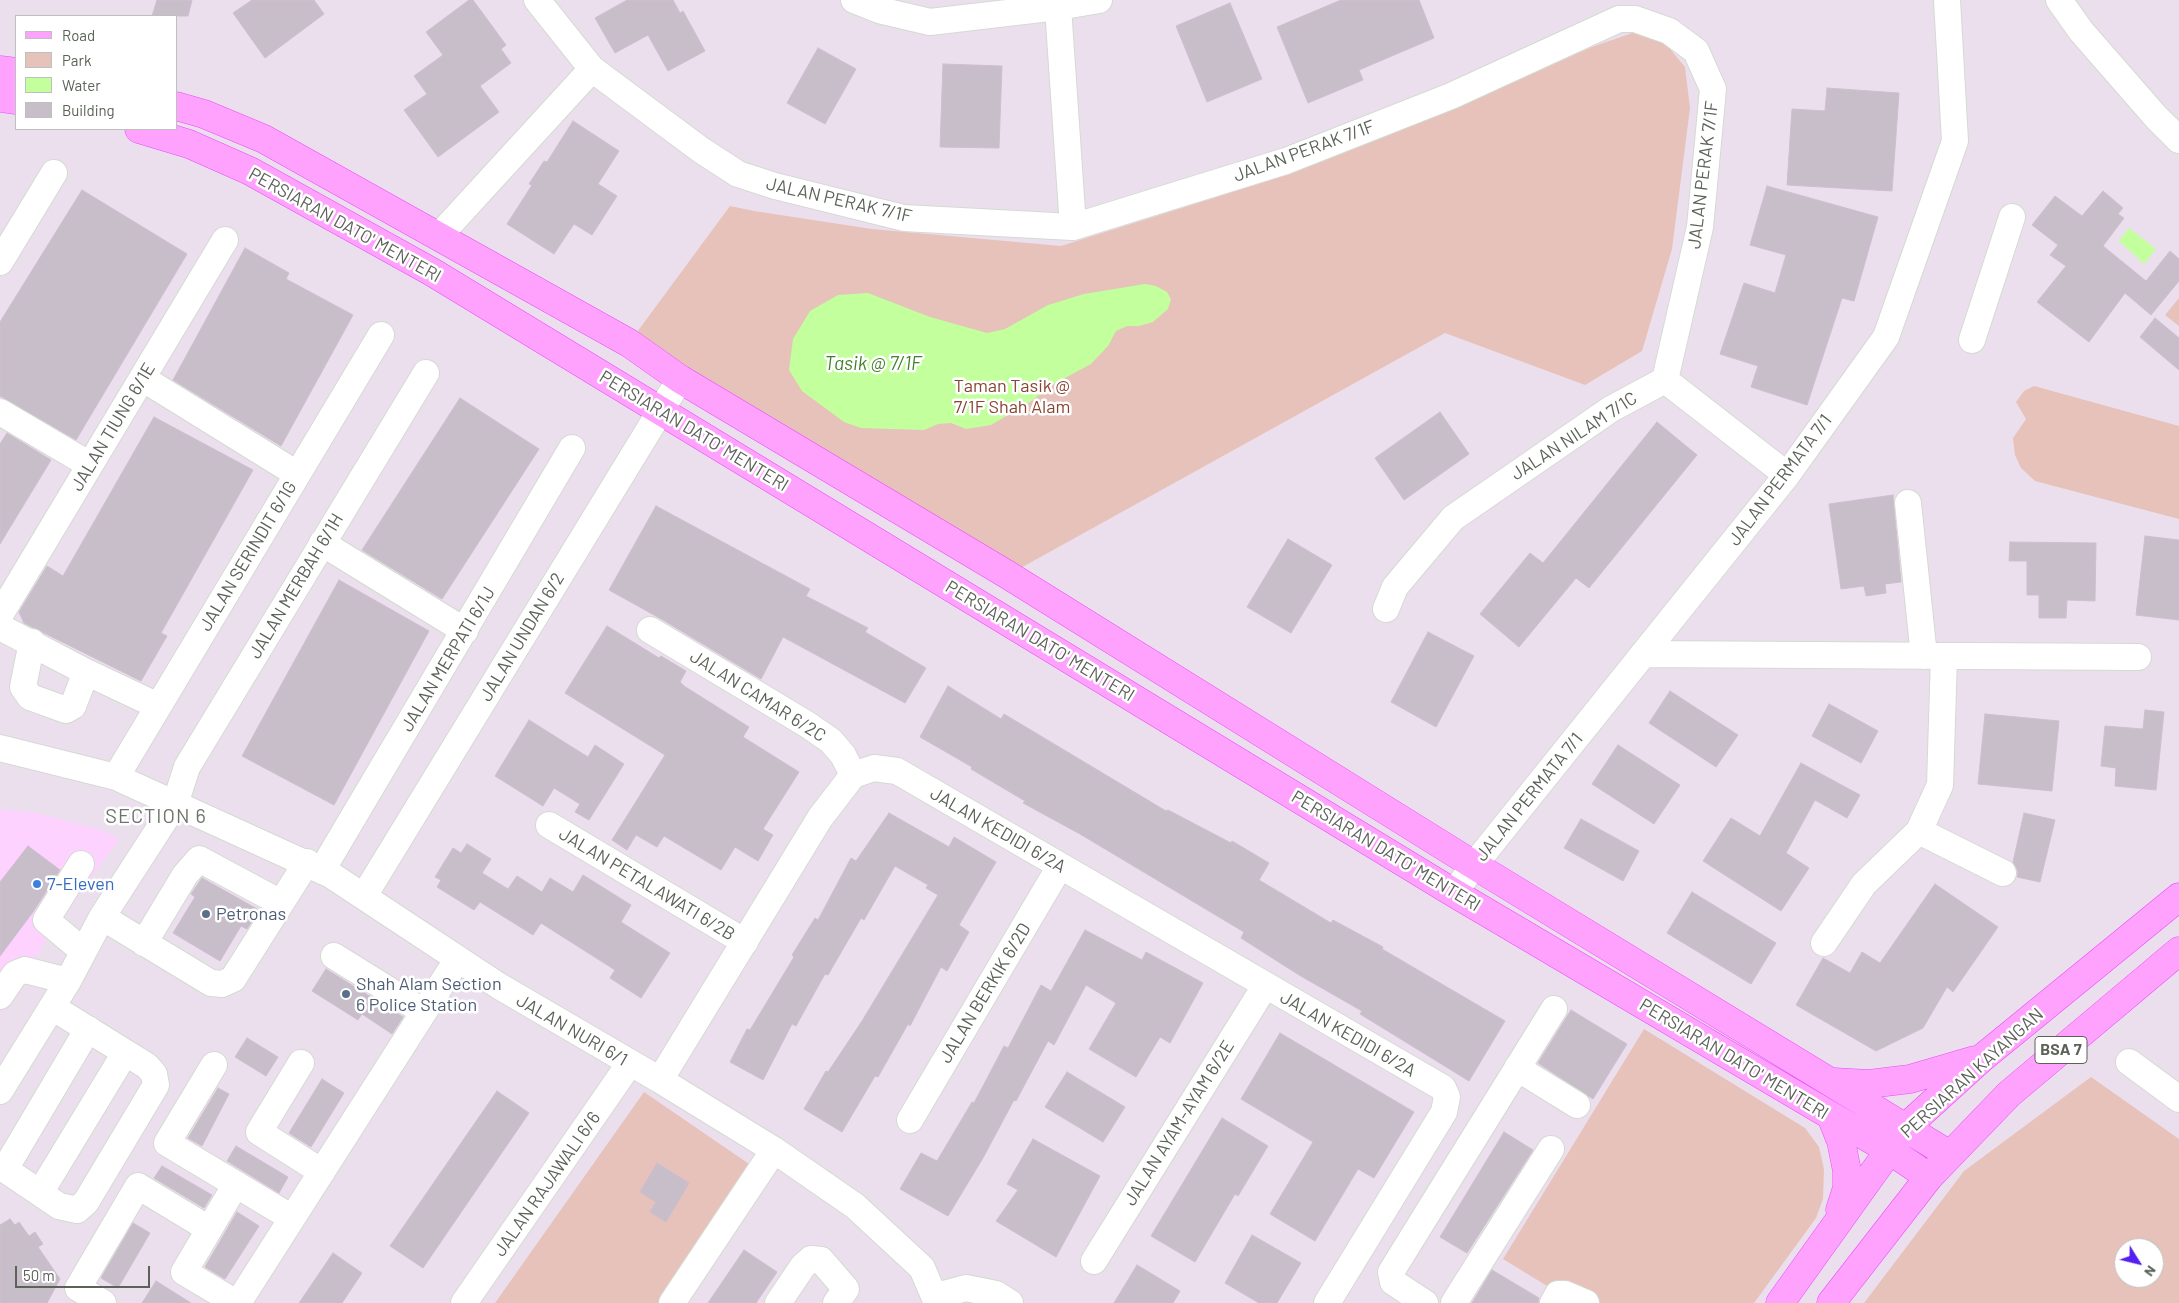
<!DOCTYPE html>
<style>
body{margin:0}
#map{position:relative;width:2179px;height:1303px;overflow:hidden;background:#ecdfed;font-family:Barlow,sans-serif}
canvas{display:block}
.legend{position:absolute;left:15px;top:15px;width:162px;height:115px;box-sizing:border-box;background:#fff;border:1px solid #bdc0bc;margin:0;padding:6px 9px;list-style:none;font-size:15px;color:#5b6258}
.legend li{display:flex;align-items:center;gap:10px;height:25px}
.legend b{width:25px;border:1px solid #bdc0bc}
.north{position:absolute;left:2114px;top:1238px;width:50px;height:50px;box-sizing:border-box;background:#fff;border:1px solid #bdc0bc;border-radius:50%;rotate:126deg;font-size:14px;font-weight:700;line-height:20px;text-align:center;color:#5b6258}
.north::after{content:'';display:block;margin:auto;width:18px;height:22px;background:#561ff2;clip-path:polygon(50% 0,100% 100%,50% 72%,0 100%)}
.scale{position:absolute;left:15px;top:1266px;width:135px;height:22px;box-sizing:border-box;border:2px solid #5b6258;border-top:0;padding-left:6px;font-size:15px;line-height:18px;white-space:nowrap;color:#5b6258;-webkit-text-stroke:4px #fff;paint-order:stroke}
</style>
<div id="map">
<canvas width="2179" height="1303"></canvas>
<ul class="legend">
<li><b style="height:6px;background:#ffa2fd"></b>Road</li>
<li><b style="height:14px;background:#e6c2ba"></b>Park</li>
<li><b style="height:14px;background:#c3ff9d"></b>Water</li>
<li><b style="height:14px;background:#c8bec9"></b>Building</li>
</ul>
<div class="north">N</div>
<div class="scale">50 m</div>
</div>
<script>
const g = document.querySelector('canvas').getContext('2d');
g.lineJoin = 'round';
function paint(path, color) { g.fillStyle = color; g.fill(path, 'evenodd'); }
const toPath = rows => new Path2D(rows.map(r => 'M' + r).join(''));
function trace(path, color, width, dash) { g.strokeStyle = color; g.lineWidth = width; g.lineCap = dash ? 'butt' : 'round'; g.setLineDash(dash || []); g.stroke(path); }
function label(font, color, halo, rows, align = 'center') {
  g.font = font + ' Barlow,sans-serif'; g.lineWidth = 5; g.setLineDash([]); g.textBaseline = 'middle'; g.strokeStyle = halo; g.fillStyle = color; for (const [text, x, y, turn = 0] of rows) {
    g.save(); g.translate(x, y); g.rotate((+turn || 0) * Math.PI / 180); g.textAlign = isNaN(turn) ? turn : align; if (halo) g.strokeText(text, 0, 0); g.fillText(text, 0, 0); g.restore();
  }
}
paint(toPath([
 [0,809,37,813,105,831,119,839,44,943,0,1016]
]), '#fdd2ff');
paint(toPath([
 [1638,31,1665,43,1685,67,1690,108,1672,249,1642,351,1585,385,1445,333,1008,575,629,343,730,206,754,211,872,229,1061,246,1271,180,1454,108,1592,47],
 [2179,298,2179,326,2165,315],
 [2034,386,2179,426,2179,519,2035,481,2021,468,2015,455,2013,438,2026,419,2016,402,2024,391],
 [1644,1029,1805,1128,1819,1147,1824,1169,1823,1199,1816,1218,1754,1303,1575,1303,1503,1259],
 [2091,1077,2179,1139,2179,1303,1864,1303,1964,1171],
 [2124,1248,2154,1248,2154,1278,2124,1278],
 [644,1092,752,1166,658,1303,495,1303]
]), '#e6c2ba');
paint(toPath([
 [2129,228,2156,249,2144,264,2119,241],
 [1145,284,1156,286,1167,292,1171,299,1168,309,1153,322,1139,326,1127,326,1116,331,1108,346,1091,364,1052,385,1030,402,991,425,966,429,951,423,938,424,924,430,861,428,844,422,802,391,789,370,793,339,810,311,838,295,868,293,930,317,987,333,1005,329,1048,305,1084,294]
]), '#c3ff9d');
const building = toPath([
 [157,0,192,0,188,16,152,16,157,0],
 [252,0,314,0,324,14,265,58,233,13,252,0],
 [469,0,473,0,506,45,501,49,511,63,480,86,499,112,438,157,404,110,427,94,414,76,443,55,426,32,469,0],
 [627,0,673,0,680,13,683,11,705,51,668,71,648,35,615,53,595,18,627,0],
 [1341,0,1419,0,1434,38,1359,70,1363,80,1308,103,1277,27,1341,0],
 [1230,3,1262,79,1207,102,1176,26,1230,3],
 [818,48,856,69,825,124,787,103,818,48],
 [943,64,1002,66,999,148,940,147,943,64],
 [1827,88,1899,93,1892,191,1787,185,1792,109,1825,111,1827,88],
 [573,121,619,151,598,184,617,196,592,235,574,224,554,254,507,224,532,185,529,184,544,161,547,162,573,121],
 [1767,186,1878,217,1854,301,1842,298,1807,405,1751,387,1758,366,1720,354,1744,283,1775,293,1786,255,1750,245,1767,186],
 [82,190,187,254,76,440,0,396,0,322,82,190],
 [2103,191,2123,208,2118,214,2124,218,2103,246,2146,281,2170,251,2179,259,2179,281,2151,315,2125,293,2089,342,2037,302,2066,266,2050,255,2058,245,2032,225,2055,196,2082,216,2103,191],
 [245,248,289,273,286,279,353,315,281,446,173,380,245,248],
 [2155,318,2179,338,2179,370,2140,337,2155,318],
 [460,398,539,449,442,599,362,550,460,398],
 [1440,412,1469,454,1404,500,1375,458,1440,412],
 [154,417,253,470,161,633,167,636,141,681,24,623,19,612,47,566,63,576,154,417],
 [1657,422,1697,455,1589,588,1576,578,1519,647,1480,614,1530,553,1543,563,1657,422],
 [7,433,51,460,0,544,0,444,7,433],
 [1893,495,1901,582,1885,584,1886,593,1866,596,1864,586,1841,589,1829,504,1893,495],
 [656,506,810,589,806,596,868,628,865,632,926,668,905,703,783,637,761,679,663,620,609,590,656,506],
 [2145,536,2179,540,2179,620,2136,615,2145,536],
 [1288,539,1332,565,1291,633,1247,607,1288,539],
 [2010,542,2096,543,2095,601,2067,600,2066,618,2039,618,2039,595,2027,595,2027,561,2009,561,2010,542],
 [339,580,429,631,334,805,242,756,339,580],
 [607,626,659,658,661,656,686,671,680,682,684,686,749,727,743,737,799,772,763,829,773,835,758,861,735,847,721,870,664,836,657,847,636,835,627,850,612,840,665,755,565,693,607,626],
 [1428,632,1474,656,1436,727,1391,702,1428,632],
 [948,686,1001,719,1004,714,1166,811,1168,810,1231,843,1232,841,1269,863,1259,880,1331,923,1333,920,1383,947,1382,949,1505,1021,1469,1081,1360,1014,1362,1011,1299,975,1241,938,1244,932,1080,834,1023,803,1025,801,971,769,972,767,920,737,948,686],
 [1670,691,1738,735,1716,767,1649,723,1670,691],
 [1829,704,1878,731,1861,763,1812,736,1829,704],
 [2145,710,2164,712,2156,790,2115,786,2116,768,2101,766,2105,726,2143,729,2145,710],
 [1985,714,2059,721,2052,791,1978,784,1985,714],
 [529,720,588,757,595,745,624,764,589,820,575,812,580,804,554,788,543,806,495,776,529,720],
 [1618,745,1680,785,1654,824,1592,784,1618,745],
 [1801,763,1860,795,1847,818,1815,800,1786,853,1809,868,1781,911,1703,861,1731,818,1760,836,1801,763],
 [889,813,949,847,954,837,996,862,959,925,969,932,947,971,941,967,910,1026,908,1024,878,1077,875,1076,842,1132,804,1109,826,1071,828,1072,862,1021,938,895,926,888,928,885,895,866,864,920,861,918,828,975,825,974,796,1026,792,1024,763,1080,730,1062,747,1029,750,1030,794,957,792,955,815,918,818,920,851,858,856,861,889,813],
 [2024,813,2055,820,2040,882,2017,877,2018,872,2013,862,2024,813],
 [1581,819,1639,851,1623,881,1564,848,1581,819],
 [467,844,491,859,482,873,508,889,517,876,542,892,550,878,573,892,583,875,631,905,621,922,670,953,641,998,610,978,615,970,541,923,533,935,480,902,474,910,437,887,441,880,435,877,453,848,461,853,467,844],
 [28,846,60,870,33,912,0,956,0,882,28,846],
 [202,878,259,910,247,929,241,926,220,961,173,933,195,897,191,894,202,878],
 [1935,884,1998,927,1953,992,1947,987,1923,1028,1876,1051,1796,1005,1823,958,1850,973,1862,952,1880,963,1935,884],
 [1692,892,1776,943,1751,984,1667,933,1692,892],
 [1085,930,1142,960,1146,952,1203,983,1170,1043,1160,1037,1136,1077,1089,1049,1116,1003,1086,985,1054,1045,1048,1041,1016,1101,1014,1100,983,1158,948,1216,900,1189,921,1153,937,1161,972,1102,974,1103,1004,1046,1008,1048,1041,985,1051,991,1085,930],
 [326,969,403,1017,392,1034,362,1014,358,1020,312,991,326,969],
 [1571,1010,1627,1044,1593,1099,1538,1063,1571,1010],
 [1280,1033,1414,1112,1374,1178,1358,1169,1315,1241,1270,1214,1313,1142,1241,1099,1280,1033],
 [247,1038,278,1057,266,1076,235,1057,247,1038],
 [1067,1072,1125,1107,1103,1142,1045,1107,1067,1072],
 [322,1079,344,1093,311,1147,289,1133,322,1079],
 [218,1088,229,1094,202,1146,188,1138,218,1088],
 [497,1091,529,1113,423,1268,390,1246,497,1091],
 [1222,1118,1268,1146,1238,1196,1235,1194,1195,1262,1151,1236,1222,1118],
 [1504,1132,1533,1150,1467,1253,1440,1237,1504,1132],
 [1033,1139,1100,1176,1056,1257,996,1221,1018,1190,1007,1184,1033,1139],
 [236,1146,288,1177,279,1193,227,1161,236,1146],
 [657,1163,689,1183,666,1222,650,1212,656,1202,640,1192,657,1163],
 [162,1166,212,1195,204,1208,154,1178,162,1166],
 [237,1212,259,1226,225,1279,205,1267,237,1212],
 [10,1219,15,1225,19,1222,29,1236,35,1232,43,1244,38,1247,60,1279,47,1303,0,1303,0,1225,10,1219],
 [133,1223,150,1233,118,1288,101,1278,133,1223],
 [1252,1235,1301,1263,1277,1303,1259,1303,1225,1283,1252,1235],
 [744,1250,777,1272,756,1303,708,1303,744,1250],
 [333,1253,362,1273,342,1303,299,1303,333,1253],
 [1137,1265,1180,1291,1173,1303,1114,1303,1137,1265],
 [1492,1270,1539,1298,1538,1303,1472,1303,1492,1270],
 [156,1281,191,1303,142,1303,156,1281]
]);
paint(building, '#c8bec9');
trace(building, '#cfbdd1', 1);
const minor = toPath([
 [537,0,592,69,701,150,738,174,775,186,904,218,1073,227,1286,161,1451,96,1619,19,1635,19,1669,31,1696,51,1713,89,1700,227,1665,380],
 [854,0,879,10,930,22,1058,7,1099,0],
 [2059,0,2081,31,2156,117,2179,140],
 [1058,7,1073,227],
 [438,237,592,69],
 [0,262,54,173],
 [1972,340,2012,217],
 [142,378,297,474],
 [0,412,90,465],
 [1908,503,1924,656],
 [322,543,465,631],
 [1386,609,1395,587,1453,518,1611,409,1665,380,1787,475],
 [0,615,225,240],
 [0,627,86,672,158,706],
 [650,630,808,725,831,741,843,755,853,775],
 [32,642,23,687,30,697,66,710,73,706,86,672],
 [1643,654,2138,657],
 [0,748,116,777,331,875,499,986,660,1080,774,1150,855,1206,922,1268,937,1303],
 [116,777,381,335],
 [549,825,745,942],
 [1919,831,2003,873],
 [81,864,46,920,83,951],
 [322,870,572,448],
 [1454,893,1474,865,1787,475,1886,337,1955,141,1947,0],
 [364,896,680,379],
 [102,917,211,983,222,984,233,979,307,862],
 [144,943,185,875,199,859,281,903],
 [1824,943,1864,884,1919,831,1940,785,1944,656],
 [334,956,424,1012],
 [0,996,15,974,25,970,68,981],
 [2129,1062,2179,1099],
 [301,1063,259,1132,322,1172],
 [214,1065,167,1143,292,1218],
 [1517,1068,1577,1105],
 [660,1080,820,818,853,775,874,768,897,771,1443,1088,1447,1097,1444,1112,1327,1303],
 [0,1091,68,981,102,917,175,804,187,767,426,373],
 [910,1120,1060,866],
 [0,1166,59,1206,77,1210,86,1202,156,1085,154,1074,147,1066,52,1007],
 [5,1169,88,1029],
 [236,1184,184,1272,236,1303],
 [40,1193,125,1053],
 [1094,1261,1265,986],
 [936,1296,966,1288,996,1294,1010,1303],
 [103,1303,78,1288,138,1186,209,1229],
 [238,1303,457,960],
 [464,1303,630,1063],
 [672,1303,774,1150],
 [778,1303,803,1266,811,1259,821,1260,846,1289,836,1303],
 [1425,1303,1393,1282,1391,1272,1554,1009],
 [1454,1303,1551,1149],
 [1553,1303,1558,1294,1565,1294,1586,1303]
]);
const major = toPath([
 [0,70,16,72],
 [0,98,16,100],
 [176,106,204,114,264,139,629,343,680,379,1008,575,1474,865,1950,1155],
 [139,129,189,144,250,171,432,272,1454,893,1889,1150,1929,1177],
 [1834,1082,1869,1084,1910,1079,1975,1060],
 [1831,1116,1841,1141,1847,1171,1847,1188,1840,1210],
 [1780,1303,1906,1127,1982,1058,2179,897],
 [1831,1303,1929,1177,2009,1094,2179,951]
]);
trace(minor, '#d4dad2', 28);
trace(major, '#e74cf9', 29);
trace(minor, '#fff', 26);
trace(major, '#ffa2fd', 28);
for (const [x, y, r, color] of [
 [37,884,5,"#3f7fe0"],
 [206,914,5,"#5c6f8a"],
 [346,994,5,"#5c6f8a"]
]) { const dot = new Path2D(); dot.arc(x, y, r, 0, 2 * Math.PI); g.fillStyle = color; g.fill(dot); trace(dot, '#fff', 2); }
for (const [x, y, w] of [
 [2061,1050,52]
]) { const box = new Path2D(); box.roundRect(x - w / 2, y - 13.5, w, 27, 4); g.fillStyle = '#fff'; g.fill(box); trace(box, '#5b6258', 1); }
label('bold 16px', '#5b6258', null, [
 ["BSA 7",2061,1050]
]);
label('18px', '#5b6258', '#fff', [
 ["JALAN PERAK 7/1F",1304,151,-20],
 ["JALAN PERAK 7/1F",1703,175,-83],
 ["JALAN PERAK 7/1F",839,200,13],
 ["PERSIARAN DATO' MENTERI",345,225,29],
 ["JALAN TIUNG 6/1E",113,427,-59],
 ["PERSIARAN DATO' MENTERI",694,431,31],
 ["JALAN NILAM 7/1C",1574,436,-33],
 ["JALAN PERMATA 7/1",1780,480,-53],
 ["JALAN SERINDIT 6/1G",248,556,-59],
 ["JALAN MERBAH 6/1H",296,586,-59],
 ["JALAN UNDAN 6/2",522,637,-59],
 ["PERSIARAN DATO' MENTERI",1040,641,31],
 ["JALAN MERPATI 6/1J",448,659,-59],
 ["JALAN CAMAR 6/2C",758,696,32],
 ["JALAN PERMATA 7/1",1529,797,-51],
 ["JALAN KEDIDI 6/2A",998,830,30],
 ["PERSIARAN DATO' MENTERI",1386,851,31],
 ["JALAN PETALAWATI 6/2B",647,884,31],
 ["JALAN BERKIK 6/2D",985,993,-59],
 ["JALAN NURI 6/1",572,1030,30],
 ["JALAN KEDIDI 6/2A",1348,1034,30],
 ["PERSIARAN DATO' MENTERI",1734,1059,31],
 ["PERSIARAN KAYANGAN",1972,1073,-42],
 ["JALAN AYAM-AYAM 6/2E",1179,1123,-58],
 ["JALAN RAJAWALI 6/6",547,1184,-55]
]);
label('18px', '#894430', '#fff', [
 ["Taman Tasik @",1012,386],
 ["7/1F Shah Alam",1012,407]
]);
label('18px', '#366cbe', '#fff', [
 ["7-Eleven",47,884]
], 'left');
label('18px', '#4e5e75', '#fff', [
 ["Petronas",216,914],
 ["Shah Alam Section",356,984],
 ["6 Police Station",356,1005]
], 'left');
label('italic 19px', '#437f2a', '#fff', [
 ["Tasik @ 7/1F",873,364]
]);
g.letterSpacing = '1px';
label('20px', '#6d7469', '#fff', [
 ["SECTION 6",156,816]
]);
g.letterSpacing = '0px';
</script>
